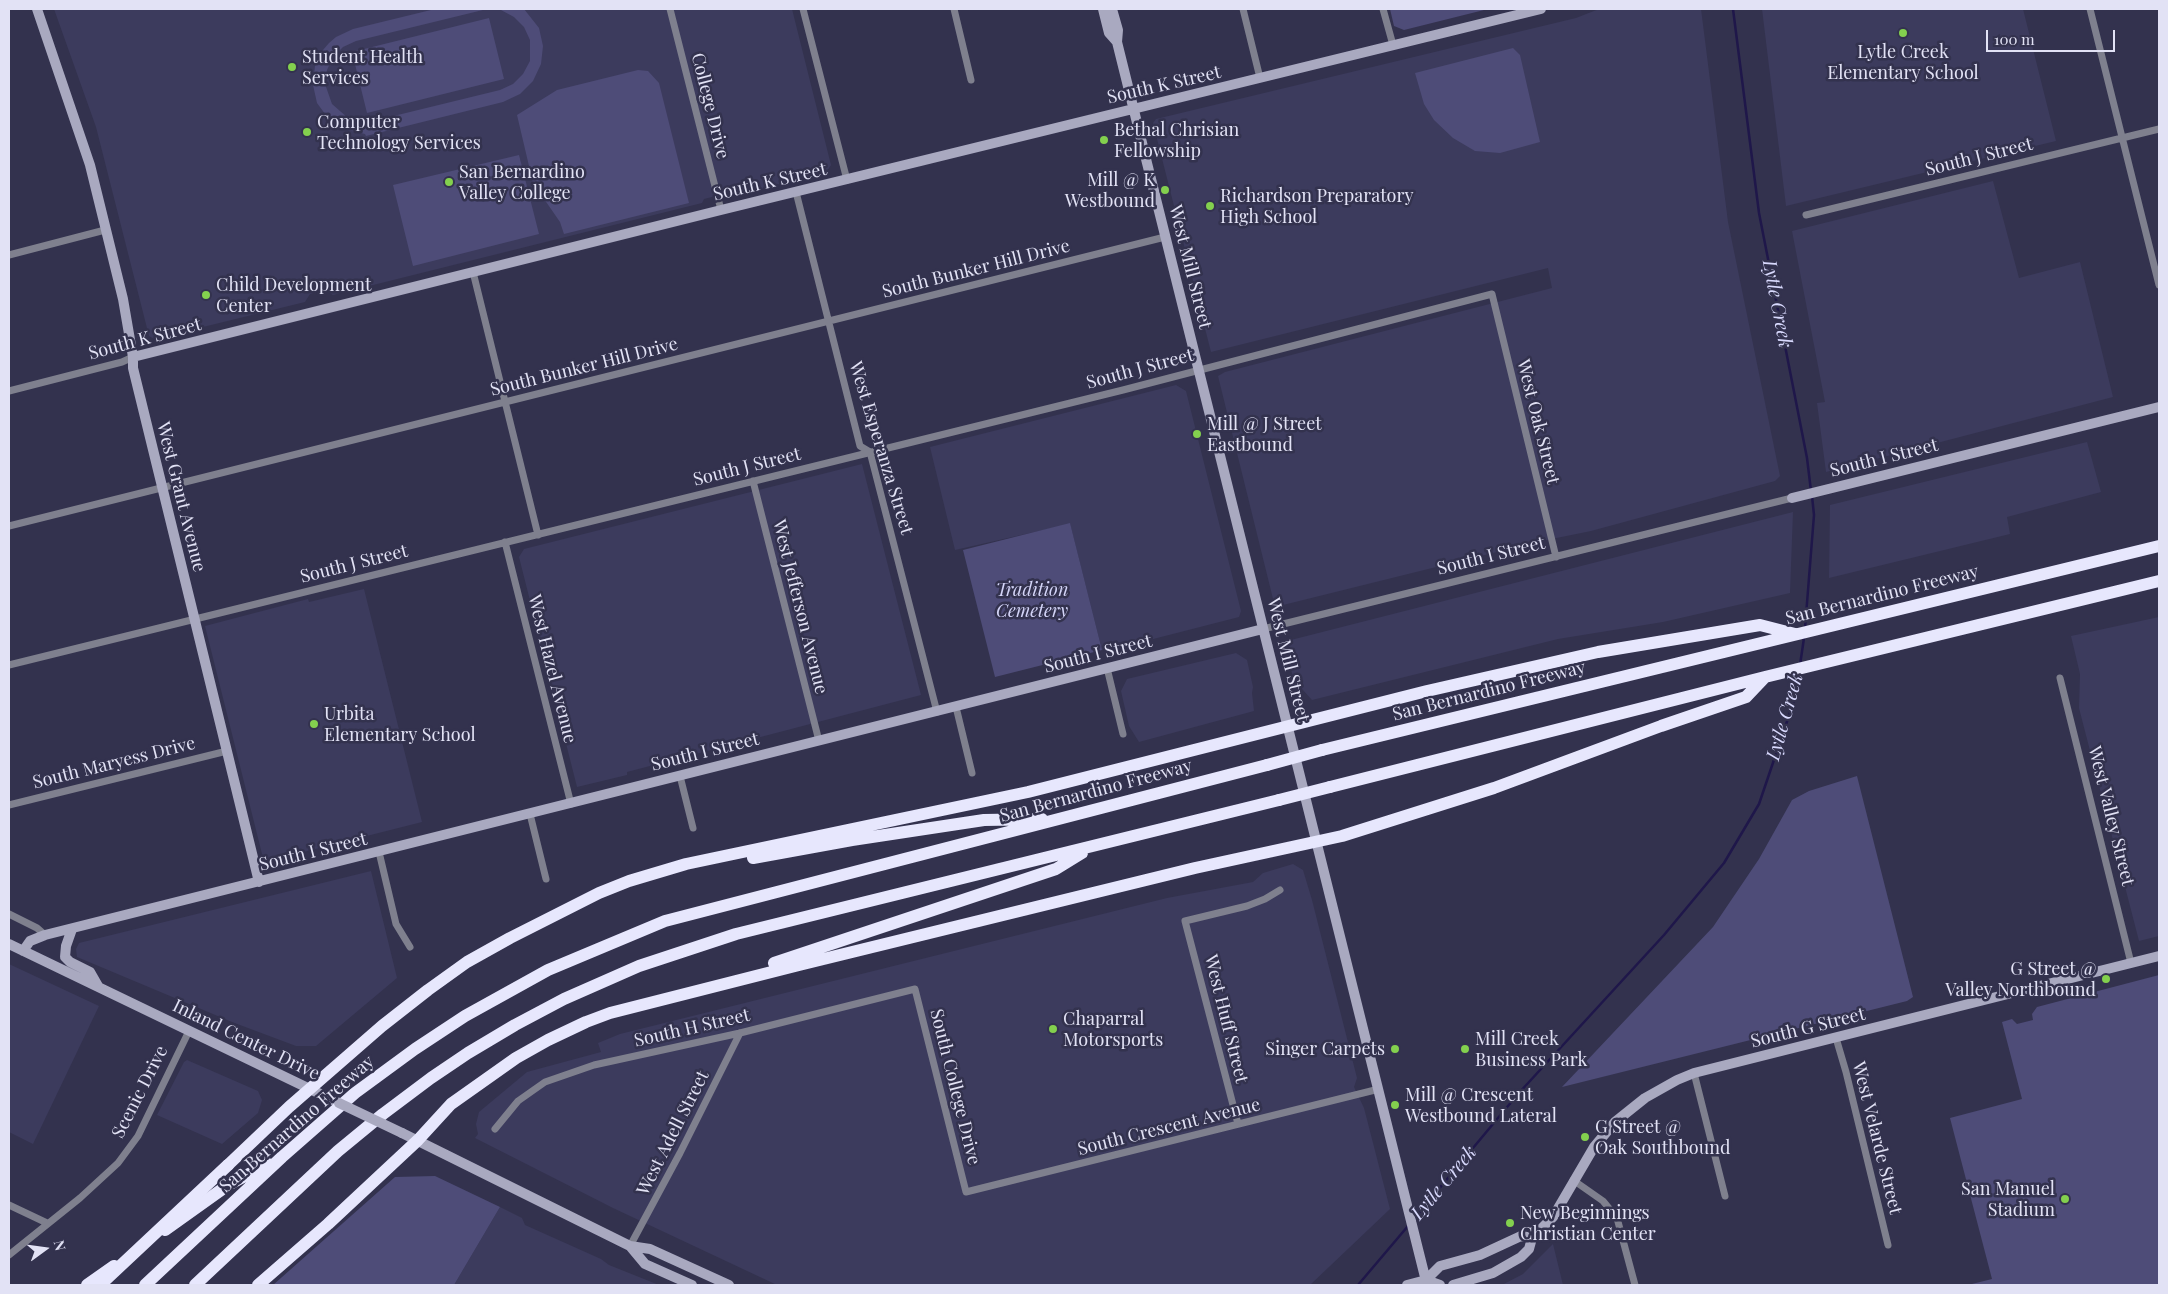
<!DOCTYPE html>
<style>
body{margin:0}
#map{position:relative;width:2168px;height:1294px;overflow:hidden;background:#33324e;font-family:"Playfair Display",serif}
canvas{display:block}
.frame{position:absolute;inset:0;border:10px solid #e2e2f5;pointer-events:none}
.north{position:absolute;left:20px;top:1224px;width:50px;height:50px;-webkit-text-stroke:4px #33324e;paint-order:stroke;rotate:76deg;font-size:14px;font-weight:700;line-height:20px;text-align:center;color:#e2e2f5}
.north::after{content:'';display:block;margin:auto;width:18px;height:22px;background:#e2e2f5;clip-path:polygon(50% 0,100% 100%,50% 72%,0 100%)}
.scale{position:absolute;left:1986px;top:30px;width:129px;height:22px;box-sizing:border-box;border:2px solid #e2e2f5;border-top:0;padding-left:6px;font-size:15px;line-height:18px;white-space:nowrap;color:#e2e2f5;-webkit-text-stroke:4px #33324e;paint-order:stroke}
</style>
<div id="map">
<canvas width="2168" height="1294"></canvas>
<div class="frame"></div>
<div class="north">N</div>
<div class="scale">100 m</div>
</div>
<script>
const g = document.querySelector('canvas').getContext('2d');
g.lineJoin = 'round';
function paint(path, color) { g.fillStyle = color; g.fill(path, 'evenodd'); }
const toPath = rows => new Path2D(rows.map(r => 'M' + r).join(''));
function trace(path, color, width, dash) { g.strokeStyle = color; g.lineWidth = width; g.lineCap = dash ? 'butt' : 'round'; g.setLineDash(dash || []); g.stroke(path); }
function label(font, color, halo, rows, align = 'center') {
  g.font = font + ' "Playfair Display",serif'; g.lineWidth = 5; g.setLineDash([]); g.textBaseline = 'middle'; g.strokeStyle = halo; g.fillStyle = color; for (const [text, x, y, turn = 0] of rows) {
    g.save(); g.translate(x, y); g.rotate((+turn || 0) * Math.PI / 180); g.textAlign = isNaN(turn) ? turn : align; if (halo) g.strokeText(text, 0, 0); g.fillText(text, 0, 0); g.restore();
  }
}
paint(toPath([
 [54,9,792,9,831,165,827,171,735,196,728,193,704,199,702,203,333,295,324,290,310,294,305,302,154,339,149,336,96,127],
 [1599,9,1701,9,1728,222,1780,476,1775,481,1591,531,1537,542,1275,607,1218,376,1225,372,1552,288,1548,268,1211,352,1153,123,1156,119,1576,18],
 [1762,9,2023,9,2056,141,1786,206],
 [1993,181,2019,278,2080,262,2113,397,1826,472,1817,403,1825,402,1792,231],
 [1176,385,1186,391,1241,611,1239,617,1126,646,1102,650,1070,524,955,550,930,447],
 [2087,442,2101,492,2007,517,2010,534,1829,578,1830,505],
 [862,464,921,695,627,772,627,775,577,787,519,557,524,549],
 [1793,512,1790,593,1663,622,1558,639,1312,700,1294,680,1283,642],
 [364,589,422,822,264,862,205,626,308,599,309,602],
 [2159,617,2159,936,2139,941,2079,708,2080,674,2071,636],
 [1236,653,1247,660,1253,687,1252,693,1254,711,1139,742,1129,726,1121,691,1127,679],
 [1293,864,1303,870,1312,900,1357,1078,1354,1087,1364,1108,1390,1209,1310,1285,777,1285,613,1208,475,1138,478,1134,476,1124,479,1112,527,1072,601,1052,598,1043,620,1034,1167,898,1253,882,1263,873],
 [371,871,397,978,316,1046,296,1046,232,1022,77,957,76,949,79,943],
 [9,964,99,1006,33,1144,9,1132],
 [187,1060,258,1091,262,1100,258,1113,222,1144,157,1115,184,1062],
 [500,1207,522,1218,525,1225,601,1259,609,1265,659,1285,454,1285],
 [1553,1244,1563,1285,1502,1285,1523,1274]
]), '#3c3b5d');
paint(toPath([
 [435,9,524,9,539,28,543,46,541,64,533,81,520,94,503,102,366,136,365,134,343,129,328,118,317,103,313,85,315,66,323,50,329,43,336,37,353,29],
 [487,9,501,10,514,17,524,27,530,40,530,61,523,74,513,84,500,90,369,122,348,118,332,104,325,84,327,70,333,57,343,47,356,41],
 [1390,9,1488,9,1404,30,1394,26],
 [489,18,504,79,367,113,352,52],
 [1513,48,1520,55,1540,142,1500,153,1475,151,1453,138,1434,120,1424,104,1415,73],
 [638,70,648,71,659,83,689,203,564,234,560,222,533,183,517,115,557,90],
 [519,155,539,234,413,266,393,185],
 [1070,523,1102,650,995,677,963,550],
 [1857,776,1913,997,1907,1001,1562,1087,1713,927,1759,859,1792,800,1809,791],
 [2159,975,2159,1285,1968,1285,1992,1279,1950,1118,2022,1099,2002,1022,2012,1019,2017,1024,2033,1020,2032,1014,2037,1007],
 [435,1176,500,1207,454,1285,273,1285,395,1177]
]), '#4e4c78');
trace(toPath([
 [1733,9,1759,213,1807,458,1811,491],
 [1805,628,1814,515,1812,496],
 [1800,665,1804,638],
 [1413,1220,1518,1094,1664,935,1724,863,1759,804,1796,695,1799,673],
 [1358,1285,1408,1226]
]), '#1f174a', 2.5);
trace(toPath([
 [670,9,721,210],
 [803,9,847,180],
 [954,9,971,80],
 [1243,9,1260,78],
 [1383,9,1393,45],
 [2090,9,2159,285],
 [796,192,860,446,870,452,937,712],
 [1806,215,2159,129],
 [9,255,105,230],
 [473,272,538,535],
 [9,391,122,362,133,357],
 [753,481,819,741],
 [9,526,1165,237],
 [505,542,571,804],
 [1263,629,1792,498],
 [9,665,1123,390,1492,294,1556,557],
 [1107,668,1123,734],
 [2060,678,2131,963],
 [956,707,972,773],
 [680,776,693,828],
 [9,805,227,751],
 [530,814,546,879],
 [379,852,396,924,410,947],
 [9,914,37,928,45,935],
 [1836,1038,1846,1072,1888,1245],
 [1694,1073,1725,1196],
 [1238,1124,1185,921,1247,906,1265,899,1280,890],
 [495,1129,518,1101,545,1082,594,1065,740,1033,915,989,966,1192,1379,1089],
 [1573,1180,1603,1201,1617,1218,1635,1285],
 [9,1205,47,1223],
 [630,1246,680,1153,740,1033],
 [9,1255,80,1198,118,1163,138,1136,189,1031]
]), '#7f808e', 7);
trace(toPath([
 [37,9,90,165,123,299,133,357,133,368,259,882],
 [1103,9,1109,33,1117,42],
 [1112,9,1118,30,1117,42,1148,167,1427,1285],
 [133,357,721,210,1541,9],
 [1792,498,2159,407],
 [72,929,66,946,65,957,70,962,90,972,98,986],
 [9,944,339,1103],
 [23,951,30,941,45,935,1263,629],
 [402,1133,630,1246,650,1249,729,1285],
 [630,1246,645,1264,692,1285],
 [1426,1280,1440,1285],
 [1407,1285,1426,1280,1440,1266,1480,1255,1521,1236,1532,1238],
 [1453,1285,1493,1273,1521,1257,1529,1249,1532,1238,1553,1217,1594,1147,1615,1122,1645,1098,1677,1080,1694,1073,2159,956]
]), '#a9a9c0', 10);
trace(toPath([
 [1322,750,2159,546],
 [1330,787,1765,677,2159,581],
 [753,858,852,840,984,820,1042,819],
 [774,963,1056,869,1082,853],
 [228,1165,289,1107,382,1026,428,990,467,962,510,938,599,893,629,881,686,864,1028,792,1427,691,1598,652,1760,625,1795,634],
 [165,1230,228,1185,268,1164],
 [87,1285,114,1266],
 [145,1285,282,1157,355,1093,415,1049,465,1016,548,970,665,921,1267,765],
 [195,1285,338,1151,383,1114,431,1078,468,1053,515,1025,564,999,639,966,736,934,1279,800],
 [258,1285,328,1224,418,1140,451,1104,516,1058,548,1040,586,1022,610,1013,799,965,1195,868,1342,836,1494,788,1661,726,1746,697,1765,677]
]), '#e7e7fd', 12);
trace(toPath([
 [339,1103,402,1133]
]), '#a9a9c0', 10);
trace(toPath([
 [1267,765,1322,750],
 [1279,800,1330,787],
 [100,1285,228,1165]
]), '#e7e7fd', 12);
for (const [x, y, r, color] of [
 [1903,33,5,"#83d04e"],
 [292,67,5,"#83d04e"],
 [307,132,5,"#83d04e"],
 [1104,140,5,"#83d04e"],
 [449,182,5,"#83d04e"],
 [1165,190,5,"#83d04e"],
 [1210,206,5,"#83d04e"],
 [206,295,5,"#83d04e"],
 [1197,434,5,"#83d04e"],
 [314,724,5,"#83d04e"],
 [2106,979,5,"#83d04e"],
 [1053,1029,5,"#83d04e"],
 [1395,1049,5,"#83d04e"],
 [1465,1049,5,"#83d04e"],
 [1395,1105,5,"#83d04e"],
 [1585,1137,5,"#83d04e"],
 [2065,1199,5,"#83d04e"],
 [1510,1223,5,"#83d04e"]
]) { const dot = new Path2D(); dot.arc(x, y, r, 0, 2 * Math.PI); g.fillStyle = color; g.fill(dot); trace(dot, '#33324e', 2); }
label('18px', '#e2e2f5', '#33324e', [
 ["Lytle Creek",1903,52,"center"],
 ["Elementary School",1903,73,"center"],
 ["Student Health",302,57],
 ["Services",302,78],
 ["Computer",317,122],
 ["Technology Services",317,143],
 ["Bethal Chrisian",1114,130],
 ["Fellowship",1114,151],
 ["San Bernardino",459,172],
 ["Valley College",459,193],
 ["Mill @ K",1155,180,"right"],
 ["Westbound",1155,201,"right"],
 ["Richardson Preparatory",1220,196],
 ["High School",1220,217],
 ["Child Development",216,285],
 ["Center",216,306],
 ["Mill @ J Street",1207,424],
 ["Eastbound",1207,445],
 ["Urbita",324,714],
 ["Elementary School",324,735],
 ["G Street @",2096,969,"right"],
 ["Valley Northbound",2096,990,"right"],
 ["Chaparral",1063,1019],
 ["Motorsports",1063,1040],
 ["Mill Creek",1475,1039],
 ["Business Park",1475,1060],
 ["Singer Carpets",1385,1049,"right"],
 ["Mill @ Crescent",1405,1095],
 ["Westbound Lateral",1405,1116],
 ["G Street @",1595,1127],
 ["Oak Southbound",1595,1148],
 ["San Manuel",2055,1189,"right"],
 ["Stadium",2055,1210,"right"],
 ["New Beginnings",1520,1213],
 ["Christian Center",1520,1234]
], 'left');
label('18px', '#e2e2f5', '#33324e', [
 ["South K Street",1164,85,-13],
 ["College Drive",710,106,76],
 ["South J Street",1979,157,-14],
 ["South K Street",770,182,-13],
 ["West Mill Street",1190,267,76],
 ["South Bunker Hill Drive",976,269,-14],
 ["South K Street",145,339,-15],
 ["South Bunker Hill Drive",584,367,-14],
 ["South J Street",1140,369,-15],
 ["West Oak Street",1538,422,76],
 ["West Esperanza Street",881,448,73],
 ["South I Street",1884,458,-14],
 ["South J Street",747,467,-14],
 ["West Grant Avenue",181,497,76],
 ["South I Street",1491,556,-14],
 ["South J Street",354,564,-14],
 ["San Bernardino Freeway",1882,595,-14],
 ["West Jefferson Avenue",800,607,76],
 ["South I Street",1098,654,-14],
 ["West Mill Street",1288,660,76],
 ["West Hazel Avenue",552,669,76],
 ["San Bernardino Freeway",1489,691,-14],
 ["South I Street",705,752,-14],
 ["South Maryess Drive",114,763,-14],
 ["San Bernardino Freeway",1096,791,-15],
 ["West Valley Street",2111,816,76],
 ["South I Street",313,852,-14],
 ["West Huff Street",1226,1019,76],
 ["South H Street",692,1028,-13],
 ["South G Street",1808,1028,-14],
 ["Inland Center Drive",246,1040,26],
 ["South College Drive",955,1087,76],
 ["Scenic Drive",140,1092,-63],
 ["San Bernardino Freeway",297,1124,-41],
 ["South Crescent Avenue",1169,1127,-14],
 ["West Adell Street",673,1133,-63],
 ["West Velarde Street",1877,1138,76]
]);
label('italic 18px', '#d4d5f8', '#33324e', [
 ["Tradition",1032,590],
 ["Cemetery",1032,611]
]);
label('italic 19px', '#d8d9fd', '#33324e', [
 ["Lytle Creek",1777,304,79],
 ["Lytle Creek",1785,717,-74],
 ["Lytle Creek",1444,1183,-50]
]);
</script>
